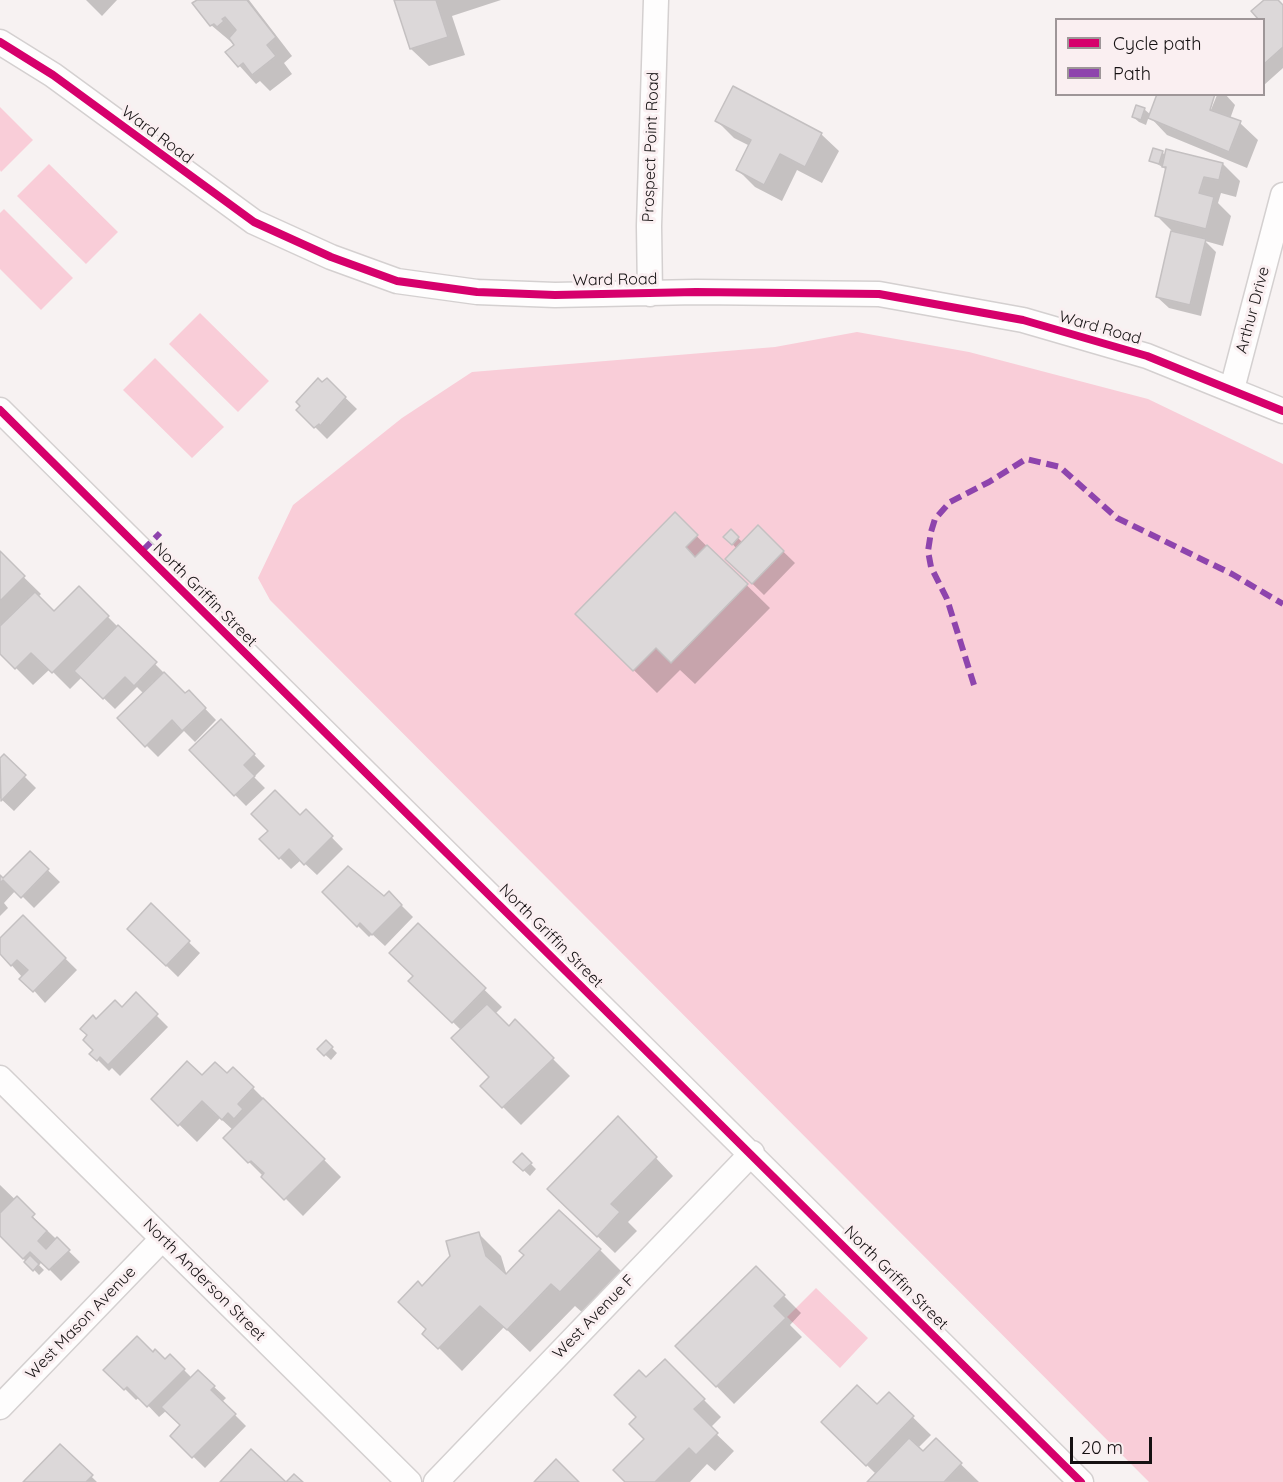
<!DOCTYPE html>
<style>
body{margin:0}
#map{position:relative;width:1283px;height:1482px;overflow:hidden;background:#f7f2f2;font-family:Quicksand,sans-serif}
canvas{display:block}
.legend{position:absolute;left:1055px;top:18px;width:210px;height:78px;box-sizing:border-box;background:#faeff1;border:2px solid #9e9698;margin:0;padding:8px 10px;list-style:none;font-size:18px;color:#151112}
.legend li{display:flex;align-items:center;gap:12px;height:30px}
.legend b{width:30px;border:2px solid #9e9698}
.scale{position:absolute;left:1070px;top:1437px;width:82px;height:27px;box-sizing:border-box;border:3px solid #151112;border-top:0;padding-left:8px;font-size:18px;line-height:21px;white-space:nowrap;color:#151112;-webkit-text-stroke:4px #faeff1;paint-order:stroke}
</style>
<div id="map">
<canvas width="1283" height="1482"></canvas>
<ul class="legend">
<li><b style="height:8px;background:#d6006c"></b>Cycle path</li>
<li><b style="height:8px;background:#8e44ad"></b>Path</li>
</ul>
<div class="scale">20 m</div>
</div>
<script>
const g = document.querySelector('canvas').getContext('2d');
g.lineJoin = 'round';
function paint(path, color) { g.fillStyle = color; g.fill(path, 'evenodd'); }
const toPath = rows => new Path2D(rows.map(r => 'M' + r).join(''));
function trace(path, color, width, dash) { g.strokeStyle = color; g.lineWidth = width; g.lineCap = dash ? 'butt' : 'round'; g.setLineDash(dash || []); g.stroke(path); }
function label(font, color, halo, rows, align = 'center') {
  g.font = font + ' Quicksand,sans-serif'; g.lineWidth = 6; g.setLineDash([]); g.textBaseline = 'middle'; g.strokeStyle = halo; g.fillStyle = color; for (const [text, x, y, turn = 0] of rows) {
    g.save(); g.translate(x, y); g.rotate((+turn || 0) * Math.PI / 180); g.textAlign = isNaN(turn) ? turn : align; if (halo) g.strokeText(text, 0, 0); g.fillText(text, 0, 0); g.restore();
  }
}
paint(toPath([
 [0,107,33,140,1,172,0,170],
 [49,164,118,232,86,264,17,196],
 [4,209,73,278,41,310,0,269,0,213],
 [200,313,269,381,238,412,169,344],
 [857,332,969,352,1148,399,1283,464,1283,1482,1149,1482,270,600,258,578,293,505,402,418,472,372,775,347],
 [155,358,224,427,192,458,123,390],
 [816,1288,868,1338,840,1368,787,1317]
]), '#f9cdd8');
paint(toPath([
 [86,0,117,0,102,16],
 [199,0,249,0,292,56,284,63,292,74,270,91,260,81,256,84,227,52,236,46,211,25,194,4],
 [395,0,501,0,452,16,465,55,429,66,411,49],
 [1266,0,1277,0,1283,6,1283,68,1264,85],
 [1159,94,1225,94,1235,105,1230,119,1240,123,1258,140,1247,168,1167,135,1149,116,1146,125,1139,122,1133,117,1144,109,1151,115],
 [1214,95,1217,95,1208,117],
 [717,121,821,134,839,151,822,183,797,170,782,201,755,187,738,170,750,146,734,138],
 [1162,152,1166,156,1223,164,1240,181,1236,197,1221,193,1218,203,1231,216,1223,246,1205,241,1216,252,1201,316,1169,308,1157,297,1173,232,1156,215,1167,170,1151,160],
 [327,380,357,409,327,439,298,410],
 [675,515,770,608,695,684,680,670,657,693,577,614],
 [758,527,795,563,764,595,727,559,737,549,726,537,731,531,743,543],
 [0,554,41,594,38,597,54,613,79,588,186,695,189,692,216,720,195,742,184,731,158,757,119,718,144,694,137,687,115,709,82,677,70,689,50,669,33,685,0,652],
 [221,721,265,766,254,777,265,788,246,806,191,750],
 [4,756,36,788,14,811,0,798,0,760],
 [306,811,343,849,317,875,301,860,291,869,261,839],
 [30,853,60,882,34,908,16,890,4,903,8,908,0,916,0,877,3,880],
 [324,892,384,898,389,893,413,917,385,946,372,934,369,937],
 [151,906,200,953,178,977,129,929],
 [23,917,77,970,45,1003,0,952,0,941],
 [418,925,502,1007,495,1014,509,1028,515,1021,570,1076,521,1125,482,1086,491,1077,461,1030,410,980,414,977],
 [136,995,168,1027,120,1076,112,1068,109,1071,92,1054,95,1050,89,1035,96,1021,122,1009],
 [326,1042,337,1053,331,1060,319,1049],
 [227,1075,253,1088,341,1177,303,1216,225,1138,233,1130,220,1118,197,1142,153,1099,202,1077],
 [618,1118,673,1176,628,1222,637,1231,615,1253,567,1207],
 [522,1155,536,1169,530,1176,515,1162],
 [0,1185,80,1262,61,1281,42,1262,39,1265,44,1270,39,1275,0,1234],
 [478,1233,501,1256,507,1276,600,1250,623,1273,584,1314,575,1306,530,1352,504,1327,462,1371,424,1333,427,1329,422,1288],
 [756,1268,801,1313,790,1325,802,1337,734,1404,677,1346],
 [153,1354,165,1361,170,1356,192,1378,198,1372,226,1398,222,1402,246,1426,205,1468,172,1436,182,1425,167,1410,159,1417,140,1397,136,1400,106,1370],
 [665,1361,721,1417,710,1428,734,1451,715,1471,707,1464,690,1482,627,1482,646,1439,638,1417,646,1379],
 [889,1394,931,1435,918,1448,923,1453,936,1440,979,1482,869,1482,876,1474,823,1422,877,1406],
 [60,1446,97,1482,25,1482]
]), '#0003');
const building = toPath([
 [197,0,247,0,276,37,267,45,276,56,252,75,243,63,238,67,225,52,234,45,229,38,236,30,225,17,222,19,224,21,217,27,214,24,210,26,192,3,197,0],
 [394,0,436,0,448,37,410,49,394,0],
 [1264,0,1278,0,1283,5,1283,47,1264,64,1264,20,1259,20,1251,11,1264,0],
 [733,86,822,133,805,167,780,154,764,185,736,170,751,140,715,121,733,86],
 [1157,94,1215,94,1210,110,1241,121,1229,152,1148,118,1157,94],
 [1136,105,1145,108,1141,120,1132,117,1136,105],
 [1153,148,1163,151,1159,164,1149,161,1153,148],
 [1166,149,1223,163,1219,180,1204,177,1199,193,1214,197,1206,229,1155,216,1166,167,1162,167,1166,149],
 [1171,231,1206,239,1190,305,1156,297,1171,231],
 [318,378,322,382,327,378,346,397,320,426,319,424,314,428,296,410,300,406,296,402,318,378],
 [675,512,698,535,686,547,695,557,707,545,748,584,671,663,656,648,633,671,575,614,675,512],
 [758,525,784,551,752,584,725,559,758,525],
 [731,529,739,537,732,545,723,537,731,529],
 [0,551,25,576,0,601,0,551],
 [79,586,109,616,52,673,31,653,15,669,0,654,0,626,35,592,54,611,79,586],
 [118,625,157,662,134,686,125,677,103,699,74,671,118,625],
 [164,672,185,693,189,690,206,708,182,731,172,720,145,747,117,718,164,672],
 [221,719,255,754,244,765,255,776,234,796,189,750,221,719],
 [4,754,26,775,1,801,0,758,4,754],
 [275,790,300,815,306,809,333,836,304,865,289,849,279,859,259,839,268,831,251,814,275,790],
 [30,851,49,869,21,898,3,880,0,883,0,875,3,878,30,851],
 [348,866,384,896,389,891,402,905,372,935,360,923,357,927,322,892,348,866],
 [151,903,190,941,166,966,127,929,151,903],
 [23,915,66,958,33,992,19,979,28,970,17,960,11,966,0,954,0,938,23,915],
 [418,923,486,988,452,1023,408,981,413,976,389,953,418,923],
 [136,992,158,1014,108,1065,100,1057,97,1061,89,1054,93,1050,83,1040,87,1035,80,1029,93,1015,96,1019,115,1000,122,1007,136,992],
 [487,1004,509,1026,515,1019,554,1058,502,1108,480,1086,489,1077,451,1038,487,1004],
 [326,1040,333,1047,324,1056,317,1049,326,1040],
 [187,1061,202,1075,215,1062,227,1073,233,1067,254,1087,238,1104,243,1109,234,1119,228,1113,222,1120,202,1101,178,1126,151,1099,187,1061],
 [263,1098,325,1159,284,1200,261,1177,264,1173,251,1161,248,1163,223,1138,263,1098],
 [618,1116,657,1157,611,1204,620,1212,597,1237,547,1189,618,1116],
 [522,1153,532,1163,523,1171,513,1162,522,1153],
 [17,1196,35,1214,32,1217,47,1231,38,1241,46,1249,57,1237,70,1250,49,1270,30,1252,23,1259,0,1236,0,1213,17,1196],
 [559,1210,601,1249,560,1292,551,1284,507,1330,480,1306,438,1349,422,1334,426,1329,398,1302,418,1281,422,1286,450,1256,446,1241,479,1232,486,1256,506,1274,524,1255,519,1251,559,1210],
 [30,1255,39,1264,33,1271,24,1262,30,1255],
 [756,1266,785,1295,774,1306,786,1318,716,1387,675,1346,756,1266],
 [137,1336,153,1352,155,1349,165,1359,170,1354,185,1369,147,1407,127,1387,124,1390,103,1370,137,1336],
 [665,1359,705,1399,694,1409,718,1433,696,1455,689,1448,655,1482,625,1482,613,1470,644,1439,629,1424,636,1417,614,1395,639,1370,646,1377,665,1359],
 [198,1370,215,1386,211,1390,236,1414,192,1458,170,1436,180,1425,161,1407,198,1370],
 [857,1385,877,1404,889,1392,914,1416,866,1466,821,1422,857,1385],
 [909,1438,923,1451,936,1438,962,1463,944,1482,867,1482,909,1438],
 [60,1444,93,1475,86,1482,23,1482,60,1444],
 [251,1449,286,1482,220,1482,251,1449],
 [556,1459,579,1482,534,1482,556,1459],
 [294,1474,303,1482,286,1482,294,1474]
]);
paint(building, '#dcd8d9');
trace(building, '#c4c0c1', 1.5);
const street = toPath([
 [0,42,53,75,254,222,331,257,397,281,477,292,555,295,696,292,879,294,1023,320,1147,356,1283,411],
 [650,294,649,226,656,0],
 [1232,389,1283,195],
 [0,410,1081,1482],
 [0,1078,409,1482],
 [0,1407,162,1239],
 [436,1482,752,1153]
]);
trace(street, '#d4d0d0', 27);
trace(street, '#fefdfd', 24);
trace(toPath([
 [142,551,160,533],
 [974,685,947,599,931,567,928,551,931,532,935,519,950,502,989,482,1026,459,1060,467,1117,518,1232,574,1283,604]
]), '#8e44ad', 6, [12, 6]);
trace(toPath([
 [0,42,53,75,254,222,331,257,397,281,477,292,555,295,696,292,879,294,1023,320,1147,356,1283,411],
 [0,410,1081,1482]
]), '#d6006c', 8);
label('16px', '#151112', '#faeff1', [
 ["Ward Road",157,135,37],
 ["Prospect Point Road",651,147,-88],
 ["Ward Road",615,280,-1],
 ["Arthur Drive",1253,310,-75],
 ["Ward Road",1100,328,16],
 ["North Griffin Street",205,595,45],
 ["North Griffin Street",551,936,45],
 ["North Griffin Street",896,1278,45],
 ["North Anderson Street",204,1280,45],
 ["West Avenue F",594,1317,-46],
 ["West Mason Avenue",81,1323,-46]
]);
</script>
